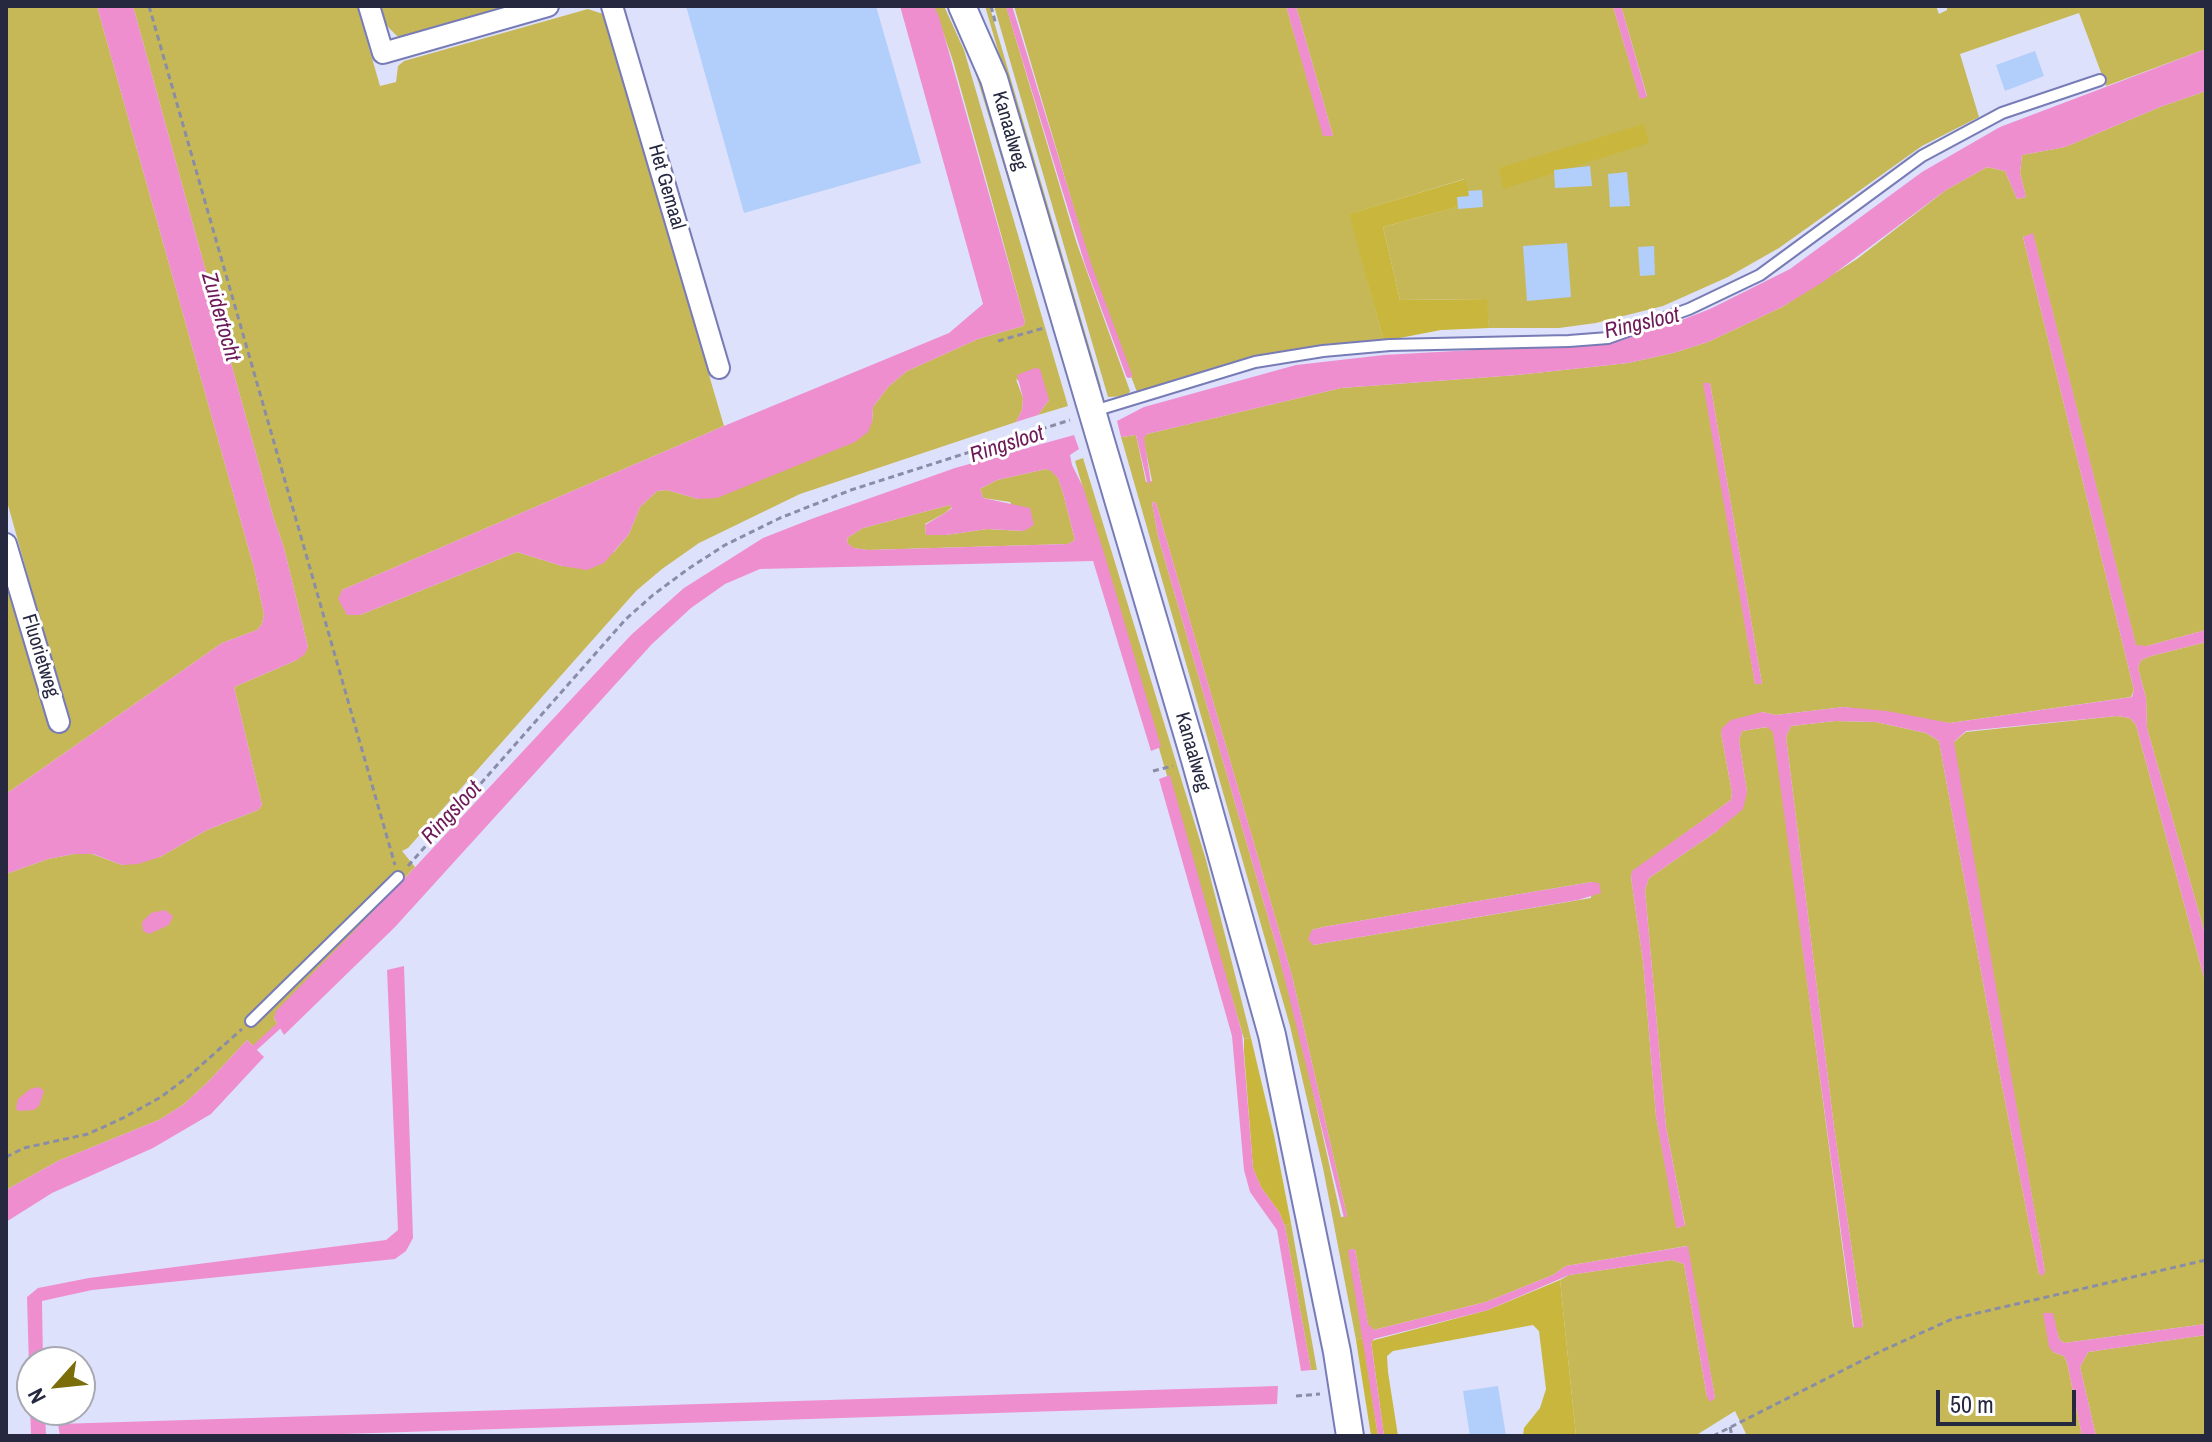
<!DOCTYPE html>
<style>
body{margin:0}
#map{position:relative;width:2212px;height:1442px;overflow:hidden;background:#dee1fb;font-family:"Archivo Narrow",sans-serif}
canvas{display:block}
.frame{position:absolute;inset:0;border:8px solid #262840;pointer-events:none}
.north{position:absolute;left:16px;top:1346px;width:80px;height:80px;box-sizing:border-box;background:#fff;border:2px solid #a8a9b3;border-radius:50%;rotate:243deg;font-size:22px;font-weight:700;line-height:32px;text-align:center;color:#262840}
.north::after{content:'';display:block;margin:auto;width:28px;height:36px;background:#7b6e0a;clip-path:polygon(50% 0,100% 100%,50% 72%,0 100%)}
.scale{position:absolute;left:1936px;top:1390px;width:140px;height:36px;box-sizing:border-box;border:4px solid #262840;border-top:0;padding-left:10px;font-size:24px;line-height:28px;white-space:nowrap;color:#262840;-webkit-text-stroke:6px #fff;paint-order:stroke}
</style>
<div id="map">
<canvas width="2212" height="1442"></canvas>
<div class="frame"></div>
<div class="north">N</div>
<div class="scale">50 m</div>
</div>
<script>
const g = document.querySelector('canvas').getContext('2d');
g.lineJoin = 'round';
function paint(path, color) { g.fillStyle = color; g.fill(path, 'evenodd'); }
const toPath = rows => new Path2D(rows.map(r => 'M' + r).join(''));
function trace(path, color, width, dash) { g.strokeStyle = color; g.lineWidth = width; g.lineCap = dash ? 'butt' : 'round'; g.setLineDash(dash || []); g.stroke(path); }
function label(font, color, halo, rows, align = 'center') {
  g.font = font + ' "Archivo Narrow",sans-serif'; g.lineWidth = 6; g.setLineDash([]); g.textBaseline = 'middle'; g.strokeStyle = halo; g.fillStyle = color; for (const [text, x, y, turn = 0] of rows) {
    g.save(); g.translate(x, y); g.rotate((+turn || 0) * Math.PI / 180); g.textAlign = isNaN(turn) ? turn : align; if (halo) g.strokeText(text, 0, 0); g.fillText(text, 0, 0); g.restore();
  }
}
paint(toPath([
 [6,6,97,6,254,568,264,614,262,624,257,630,222,643,6,794,6,571,51,731,70,726,6,498],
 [133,6,357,6,380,86,396,82,398,66,404,61,588,9,603,14,724,426,342,590,347,615,360,615,517,552,562,566,614,552,629,534,640,507,657,491,667,490,698,499,872,422,873,407,888,387,907,371,978,339,1023,326,1025,322,987,183,953,61,934,6,944,6,964,50,1068,406,1038,415,1049,400,1016,379,1023,398,1022,410,1016,422,800,494,699,543,662,569,636,591,408,848,402,851,415,867,274,1018,279,1027,254,1047,247,1040,209,1081,183,1105,159,1120,58,1161,6,1190,6,874,48,859,74,854,92,854,122,865,160,857,207,830,258,810,262,805,234,687,297,660,308,647,284,548,273,516],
 [378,6,524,6,408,38,397,36,389,28,383,20],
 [985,6,990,8,1101,387,1097,388],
 [994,6,1006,6,1077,244,1130,391,1127,396,1108,397],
 [1014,6,1286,6,1324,136,1333,136,1296,6,1613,6,1640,98,1647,96,1621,6,1936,6,1939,14,1947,10,1947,6,2206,6,2206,49,2106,86,2079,13,1960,54,1979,117,1922,146,1779,248,1728,277,1663,306,1596,323,1559,328,1489,328,1486,299,1400,300,1383,227,1471,203,1464,179,1350,214,1384,341,1325,344,1254,357,1137,392,1099,293],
 [972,45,1077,393,1073,394,968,48],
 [2206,91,2206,630,2147,646,2136,646,2033,234,2023,237,2134,690,2131,697,1950,723,1844,707,1776,715,1762,712,1721,733,1732,792,1731,800,1633,871,1631,877,1643,961,1656,1116,1677,1228,1685,1225,1666,1127,1645,890,1649,878,1717,831,1747,792,1739,740,1742,731,1768,727,1774,732,1853,1327,1863,1327,1834,1127,1786,737,1791,726,1835,721,1876,722,1926,733,1939,741,1999,1070,2039,1274,2045,1272,1953,743,1966,732,2117,716,2130,718,2136,725,2206,985,2206,1324,2064,1343,2059,1339,2057,1331,2053,1352,2064,1356,2067,1362,2082,1436,1747,1436,1735,1411,1695,1436,1576,1436,1560,1280,1569,1275,1672,1260,1684,1264,1707,1397,1715,1398,1687,1246,1566,1266,1553,1275,1486,1302,1374,1330,1368,1325,1355,1249,1349,1250,1363,1338,1356,1340,1323,1168,1290,1026,1121,437,1136,435,1146,482,1152,481,1143,437,1147,434,1341,388,1517,375,1628,363,1673,353,1708,342,1782,307,1857,259,1946,190,1987,167,2005,171,2017,199,2026,197,2020,173,2022,155,2065,147,2160,107],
 [1704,383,1710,383,1762,684,1755,683],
 [1152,502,1156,503,1292,976,1347,1216,1341,1217,1303,1047,1277,948,1158,536],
 [1592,882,1591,898,1313,945,1312,930,1323,927],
 [1083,458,1206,860,1251,1038,1244,1039,1075,461],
 [1046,469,1051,470,1058,478,1063,493,1075,540,1068,544,868,550,853,548,848,544,847,538,863,528,950,505,952,507,945,513,925,524,926,535,946,535,987,529,1024,531,1010,502,983,498,980,489,997,480],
 [2206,642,2206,938,2147,728,2146,698,2138,668,2141,660,2151,656],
 [1291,1223,1317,1370,1311,1370,1285,1226],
 [2206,1335,2206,1436,2096,1436,2080,1367,2088,1352]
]), '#c7b857');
paint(toPath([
 [1644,124,1649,143,1503,189,1499,168],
 [1465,179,1472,203,1383,227,1400,300,1487,299,1489,328,1441,330,1384,341,1349,214],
 [1251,1038,1274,1135,1291,1223,1285,1226,1279,1212,1261,1187,1253,1168,1244,1052,1244,1039],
 [1560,1280,1576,1436,1523,1436,1524,1428,1540,1408,1546,1389,1539,1331,1533,1325,1393,1351,1387,1356,1388,1372,1398,1436,1384,1436,1371,1341,1488,1310],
 [1363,1338,1378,1436,1371,1436,1356,1340]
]), '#c9b63c');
paint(toPath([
 [97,6,133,6,273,516,284,548,308,647,305,654,297,660,234,687,262,805,258,810,207,830,160,857,138,864,122,865,93,854,74,854,48,859,6,874,6,794,222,643,257,630,262,624,264,614,254,568],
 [900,6,934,6,939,17,1025,322,1023,326,978,339,907,371,888,387,873,407,872,422,868,432,855,442,717,498,698,499,667,490,657,491,640,507,629,534,604,563,587,570,562,566,517,552,360,615,347,615,338,599,342,590,724,426,949,333,983,304],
 [1286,6,1296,6,1333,136,1323,136],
 [1613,6,1621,6,1647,97,1640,99],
 [2206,49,2206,91,2160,107,2065,147,2022,155,2020,173,2026,197,2017,199,2005,171,1987,167,1946,190,1823,282,1782,307,1708,342,1673,353,1628,363,1517,375,1341,388,1147,434,1144,438,1151,484,1147,482,1136,435,1121,437,1117,421,1144,407,1296,365,1384,355,1599,343,1661,328,1710,309,1790,269,1922,172,2000,127],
 [2033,233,2136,645,2147,646,2206,630,2206,642,2151,656,2141,660,2138,668,2146,698,2147,728,2206,938,2206,985,2136,725,2130,718,2117,716,1966,731,1954,742,2045,1272,2042,1276,2039,1274,1999,1070,1939,741,1926,733,1876,722,1835,721,1791,726,1786,737,1834,1127,1863,1327,1854,1328,1773,732,1767,727,1742,731,1739,740,1747,792,1743,809,1717,831,1649,878,1645,890,1666,1127,1685,1226,1676,1228,1656,1116,1643,961,1631,877,1632,871,1731,800,1732,792,1721,733,1722,728,1731,720,1762,712,1776,715,1844,707,1887,711,1950,723,2132,697,2134,690,2023,237],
 [1035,368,1040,369,1049,400,1038,415,1016,422,1022,410,1023,398,1017,375],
 [1703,383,1710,383,1762,684,1755,684],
 [1074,435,1079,449,1070,455,1072,465,1083,487,1105,556,1161,747,1151,751,1093,561,760,569,725,584,691,608,652,644,395,927,284,1035,274,1018,276,1011,392,892,631,635,684,588,763,538,814,518,955,468],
 [1046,469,1051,471,1058,478,1063,493,1075,540,1068,544,868,550,854,548,848,544,847,538,863,528,950,505,952,508,945,513,925,525,926,535,946,535,987,529,1024,531,1034,525,1030,508,983,498,980,489,997,480],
 [1152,502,1156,503,1292,976,1347,1216,1344,1218,1277,948,1158,536],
 [1170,775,1242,1033,1253,1168,1261,1187,1279,1212,1285,1226,1311,1370,1301,1371,1277,1230,1250,1192,1244,1170,1232,1036,1159,779],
 [1592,882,1599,883,1601,893,1578,900,1313,945,1308,939,1312,930,1323,927],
 [165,910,173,916,169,925,149,934,143,931,142,922,151,913],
 [404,966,413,1238,406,1251,395,1259,92,1290,42,1301,43,1362,32,1362,32,1410,45,1410,46,1436,31,1436,27,1297,38,1288,89,1278,386,1240,398,1230,387,970],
 [247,1040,264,1057,211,1114,153,1148,52,1193,6,1222,6,1190,58,1161,159,1120,183,1105,209,1081],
 [39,1087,44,1091,39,1106,34,1110,18,1111,16,1108,18,1099,30,1089],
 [1688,1246,1715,1398,1711,1402,1707,1397,1684,1264,1672,1260,1569,1275,1488,1310,1374,1339,1371,1342,1384,1436,1378,1436,1348,1250,1355,1249,1368,1324,1374,1330,1486,1302,1553,1275,1566,1266],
 [2043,1313,2053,1313,2059,1339,2064,1343,2206,1324,2206,1335,2088,1352,2080,1367,2096,1436,2082,1436,2067,1362,2064,1356,2053,1352,2049,1347],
 [1278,1386,1277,1404,280,1436,60,1436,58,1424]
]), '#ee8ece');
trace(toPath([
 [1009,6,1088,264,1129,375],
 [249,1053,282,1023]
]), '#ee8ece', 6);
paint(toPath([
 [686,6,876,6,921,163,744,213],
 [2035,51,2044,76,2005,91,1996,65],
 [1590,166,1592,186,1555,188,1554,170],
 [1627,172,1630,206,1610,207,1608,174],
 [1482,190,1483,207,1458,209,1457,197,1469,196,1468,191],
 [1567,243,1571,297,1527,301,1523,246],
 [1654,246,1655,275,1640,276,1638,247],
 [1498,1386,1506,1436,1470,1436,1463,1391]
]), '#b2cefb');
const service = toPath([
 [1094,411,1255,362,1323,351,1390,345,1569,341,1608,338,1689,309,1760,275,1922,156,2002,113,2100,80],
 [251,1021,398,877]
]);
const minor = toPath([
 [369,6,383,53,548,6],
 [612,6,719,368],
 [6,544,59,722]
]);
const tertiary = toPath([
 [962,6,994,79,1195,760,1272,1035,1337,1352,1350,1436]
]);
trace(service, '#787cb6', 14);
trace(minor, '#787cb6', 24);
trace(tertiary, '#787cb6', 30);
trace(toPath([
 [149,6,395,865],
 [991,6,996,25],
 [998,341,1044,328],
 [1153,771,1173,766],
 [408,866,626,619,653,595,688,569,725,545,780,518,851,490,1070,420],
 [6,1157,24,1148,88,1134,123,1118,161,1097,189,1076,242,1029],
 [1296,1396,1320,1394],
 [1730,1427,1732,1436],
 [1713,1436,1877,1353,1952,1319,2206,1260]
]), '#8a8da6', 3, [6, 4]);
trace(service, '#fff', 10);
trace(minor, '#fff', 20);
trace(tertiary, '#fff', 26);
label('20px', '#262840', '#fff', [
 ["Kanaalweg",1009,131,74],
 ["Het Gemaal",666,187,74],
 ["Fluorietweg",40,656,73],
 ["Kanaalweg",1192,752,74]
]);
label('italic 22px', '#6e1a58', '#fff', [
 ["Zuidertocht",220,317,74],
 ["Ringsloot",1642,324,-13],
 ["Ringsloot",1007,445,-18],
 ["Ringsloot",452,813,-47]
]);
</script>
